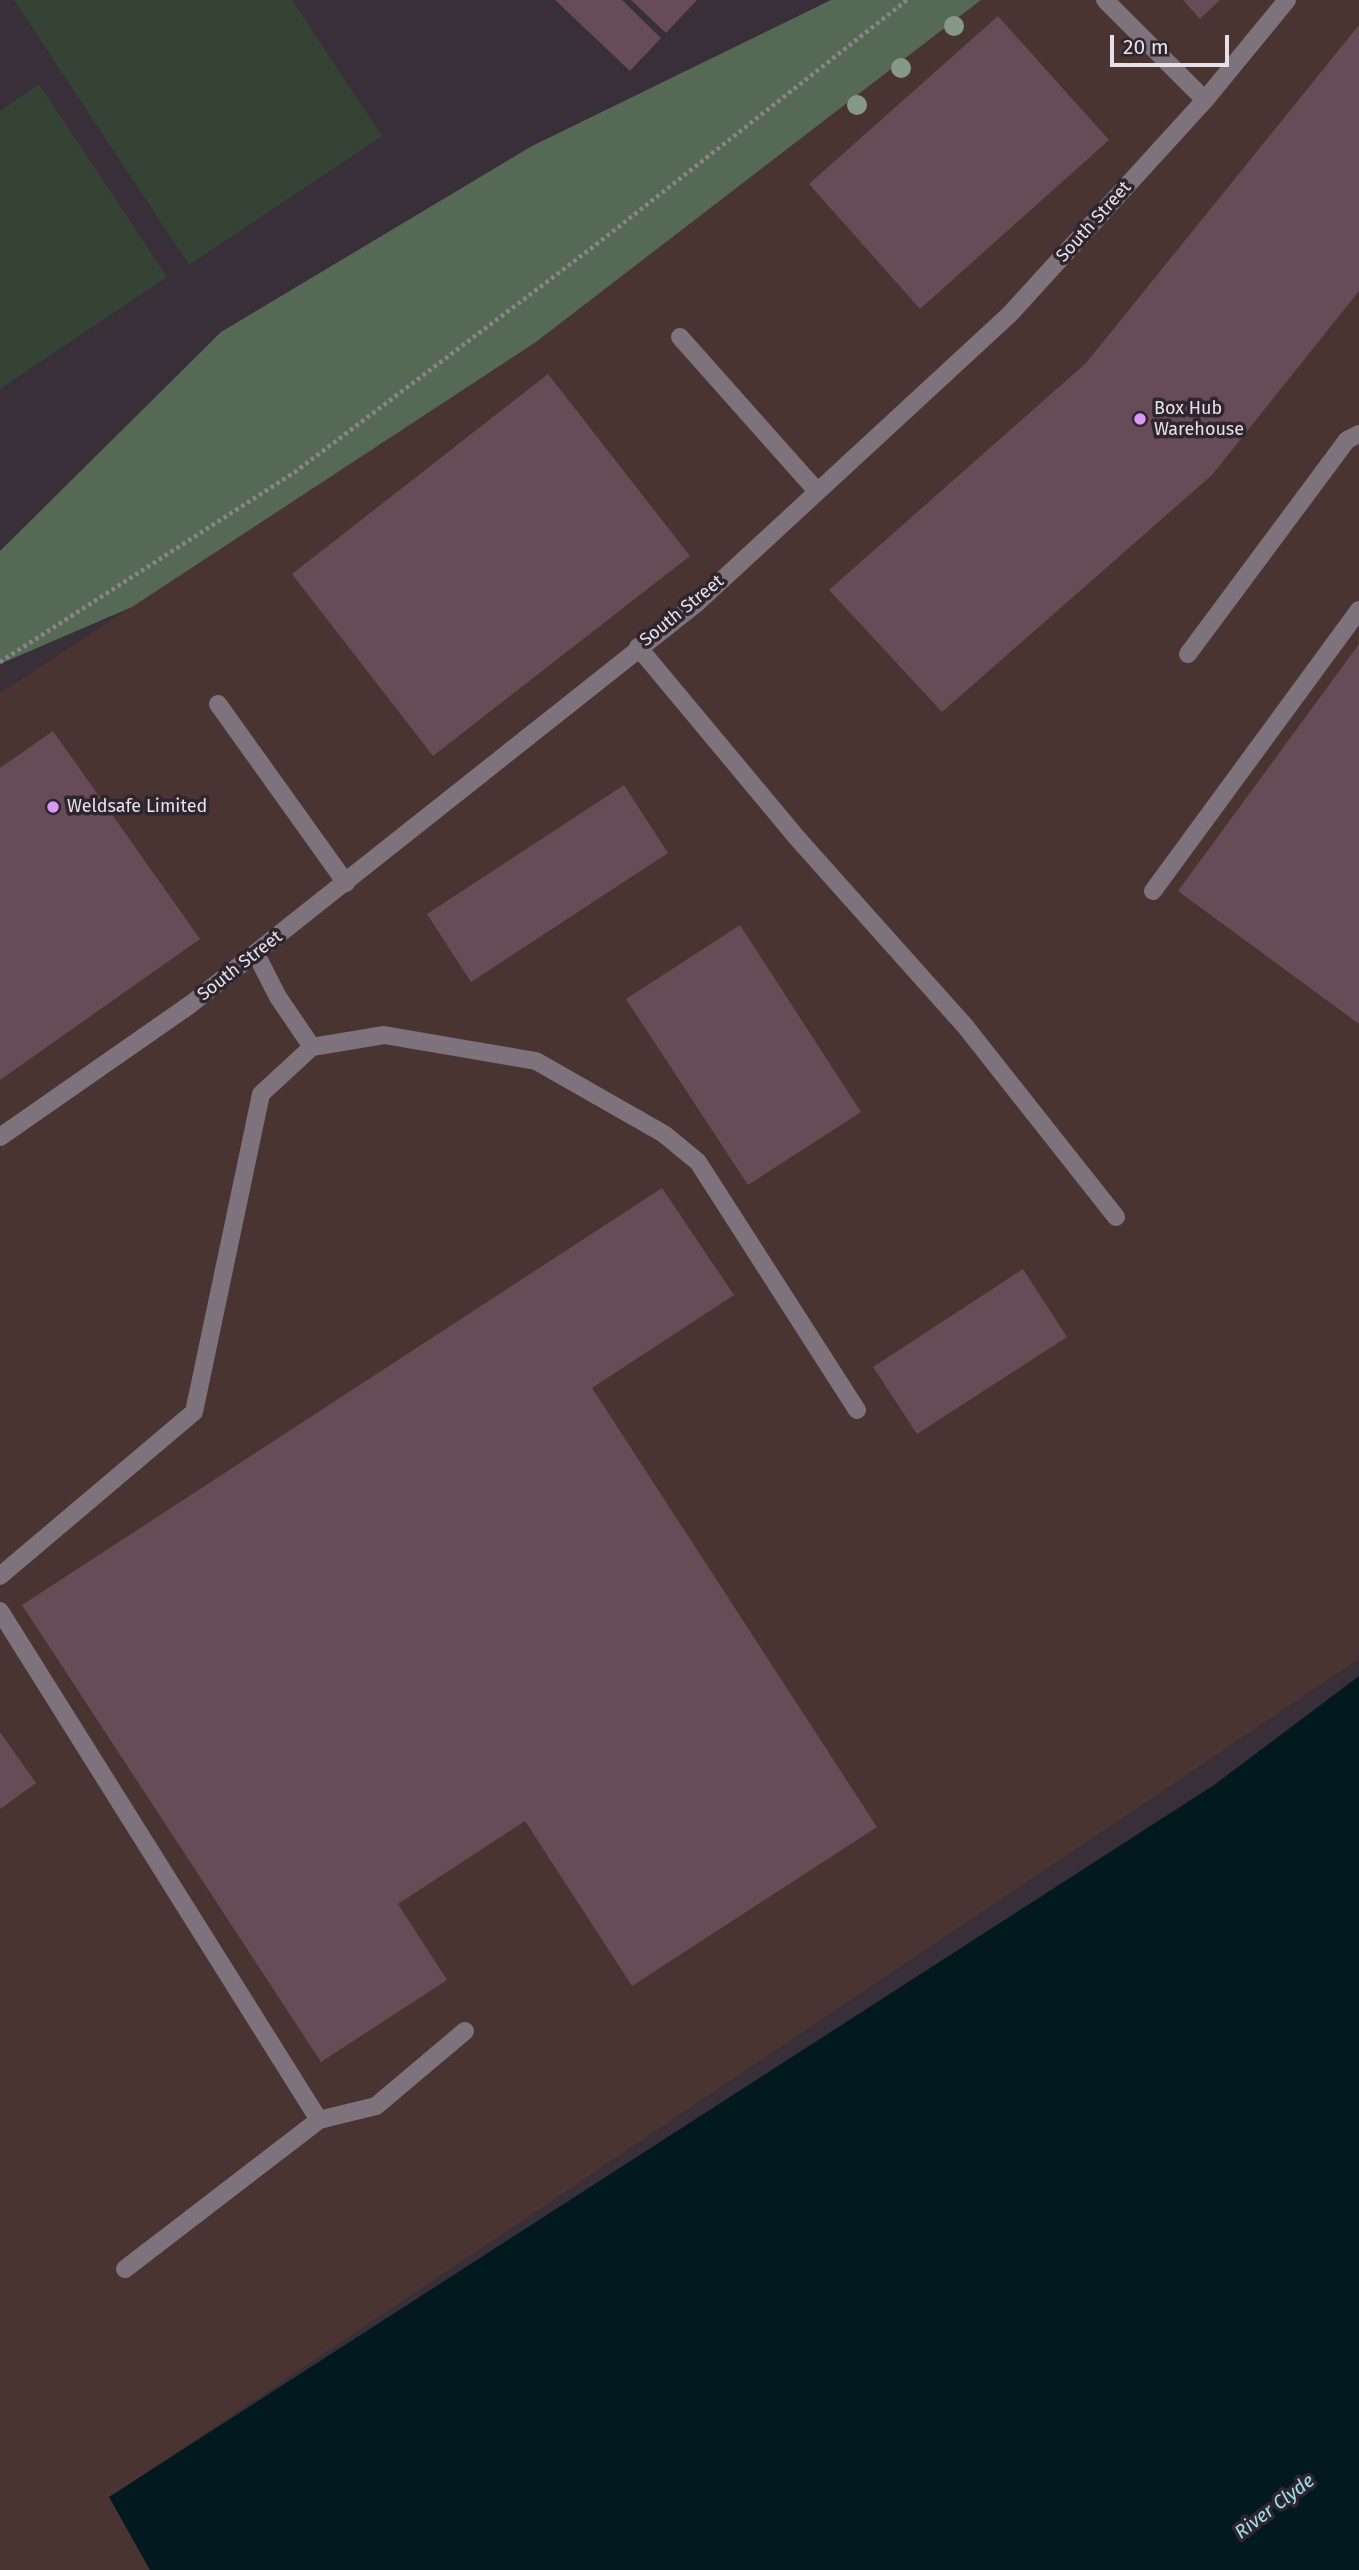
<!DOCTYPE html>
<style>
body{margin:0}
#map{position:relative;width:1359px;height:2570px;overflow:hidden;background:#382f38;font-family:"Fira Sans",sans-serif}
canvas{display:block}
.scale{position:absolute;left:1110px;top:35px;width:119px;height:32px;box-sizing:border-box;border:4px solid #e7e1e7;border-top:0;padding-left:9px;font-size:21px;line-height:24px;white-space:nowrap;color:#e7e1e7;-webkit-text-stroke:5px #2e252e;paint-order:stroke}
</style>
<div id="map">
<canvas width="1359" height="2570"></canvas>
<div class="scale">20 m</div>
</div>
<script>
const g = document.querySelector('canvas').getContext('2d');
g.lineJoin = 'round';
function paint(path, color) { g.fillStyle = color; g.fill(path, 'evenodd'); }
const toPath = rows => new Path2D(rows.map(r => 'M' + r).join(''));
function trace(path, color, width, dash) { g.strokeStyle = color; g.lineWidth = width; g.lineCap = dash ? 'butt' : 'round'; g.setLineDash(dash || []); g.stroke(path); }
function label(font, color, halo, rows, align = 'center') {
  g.font = font + ' "Fira Sans",sans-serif'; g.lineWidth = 7; g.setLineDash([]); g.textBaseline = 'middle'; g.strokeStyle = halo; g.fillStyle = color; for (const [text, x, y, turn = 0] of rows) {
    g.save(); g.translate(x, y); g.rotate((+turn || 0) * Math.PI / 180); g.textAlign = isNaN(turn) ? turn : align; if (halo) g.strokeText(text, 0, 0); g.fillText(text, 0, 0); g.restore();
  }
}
paint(toPath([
 [981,0,1359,0,1359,1659,110,2497,150,2570,0,2570,0,693,536,342]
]), '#493431');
paint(toPath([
 [14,0,292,0,382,136,189,265],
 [39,84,167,277,0,389,0,111]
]), '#354335');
paint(toPath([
 [831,0,981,0,536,342,132,607,0,664,0,551,221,332,532,146]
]), '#556954');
paint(toPath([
 [1359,1676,1359,2570,150,2570,109,2497,1214,1785]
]), '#021a1f');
paint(toPath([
 [555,0,622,0,661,38,630,71],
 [631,0,697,0,666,33],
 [1183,0,1220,0,1200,19],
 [998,16,1109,140,920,309,809,184],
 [1359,25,1359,291,1212,475,942,712,829,590,1086,363],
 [548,374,690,556,433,756,292,574],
 [1359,644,1359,1024,1178,891],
 [53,731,200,939,0,1080,0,768],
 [624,785,668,853,471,982,427,914],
 [740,925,861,1112,748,1185,626,999],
 [662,1188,734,1295,592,1388,877,1827,632,1986,525,1821,398,1904,447,1980,321,2062,22,1605],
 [1023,1269,1067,1337,917,1434,873,1367],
 [0,1732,36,1783,0,1809]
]), '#674b56');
trace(toPath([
 [0,662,295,472,593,247,907,0]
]), '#8c848c', 4.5, [3.5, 3.5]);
trace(toPath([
 [680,337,816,490],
 [638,647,798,839,965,1026,1116,1217],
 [1188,654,1347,440,1359,434],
 [218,704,346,883],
 [1153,891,1359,610],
 [256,954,278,997,312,1047,384,1035,536,1061,664,1134,698,1162,857,1410],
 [0,1576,194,1412,261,1094,312,1047],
 [0,1611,319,2120,376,2106,465,2031],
 [125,2269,319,2120]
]), '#7e737d', 18);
trace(toPath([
 [1105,0,1205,100]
]), '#7e737d', 18);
trace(toPath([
 [0,1137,191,1004,697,603,1010,314,1205,100,1287,0]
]), '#7e737d', 18);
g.fillStyle = '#869986';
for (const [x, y] of [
 [954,26],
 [901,68],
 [857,105]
]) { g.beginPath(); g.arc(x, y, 10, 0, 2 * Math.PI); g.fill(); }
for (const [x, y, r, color] of [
 [1140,419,7,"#d99af7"],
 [53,807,7,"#d99af7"]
]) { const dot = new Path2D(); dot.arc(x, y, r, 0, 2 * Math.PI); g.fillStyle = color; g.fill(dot); trace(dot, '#2e252e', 2.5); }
label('18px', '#e7e1e7', '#2e252e', [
 ["South Street",1094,222,-48],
 ["South Street",682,611,-39],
 ["South Street",240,966,-38]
]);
label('18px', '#e7e1e7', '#2e252e', [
 ["Box Hub",1154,409],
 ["Warehouse",1154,430],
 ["Weldsafe Limited",67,807]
], 'left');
label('italic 19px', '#9de0f0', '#2e252e', [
 ["River Clyde",1275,2507,-37]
]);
</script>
